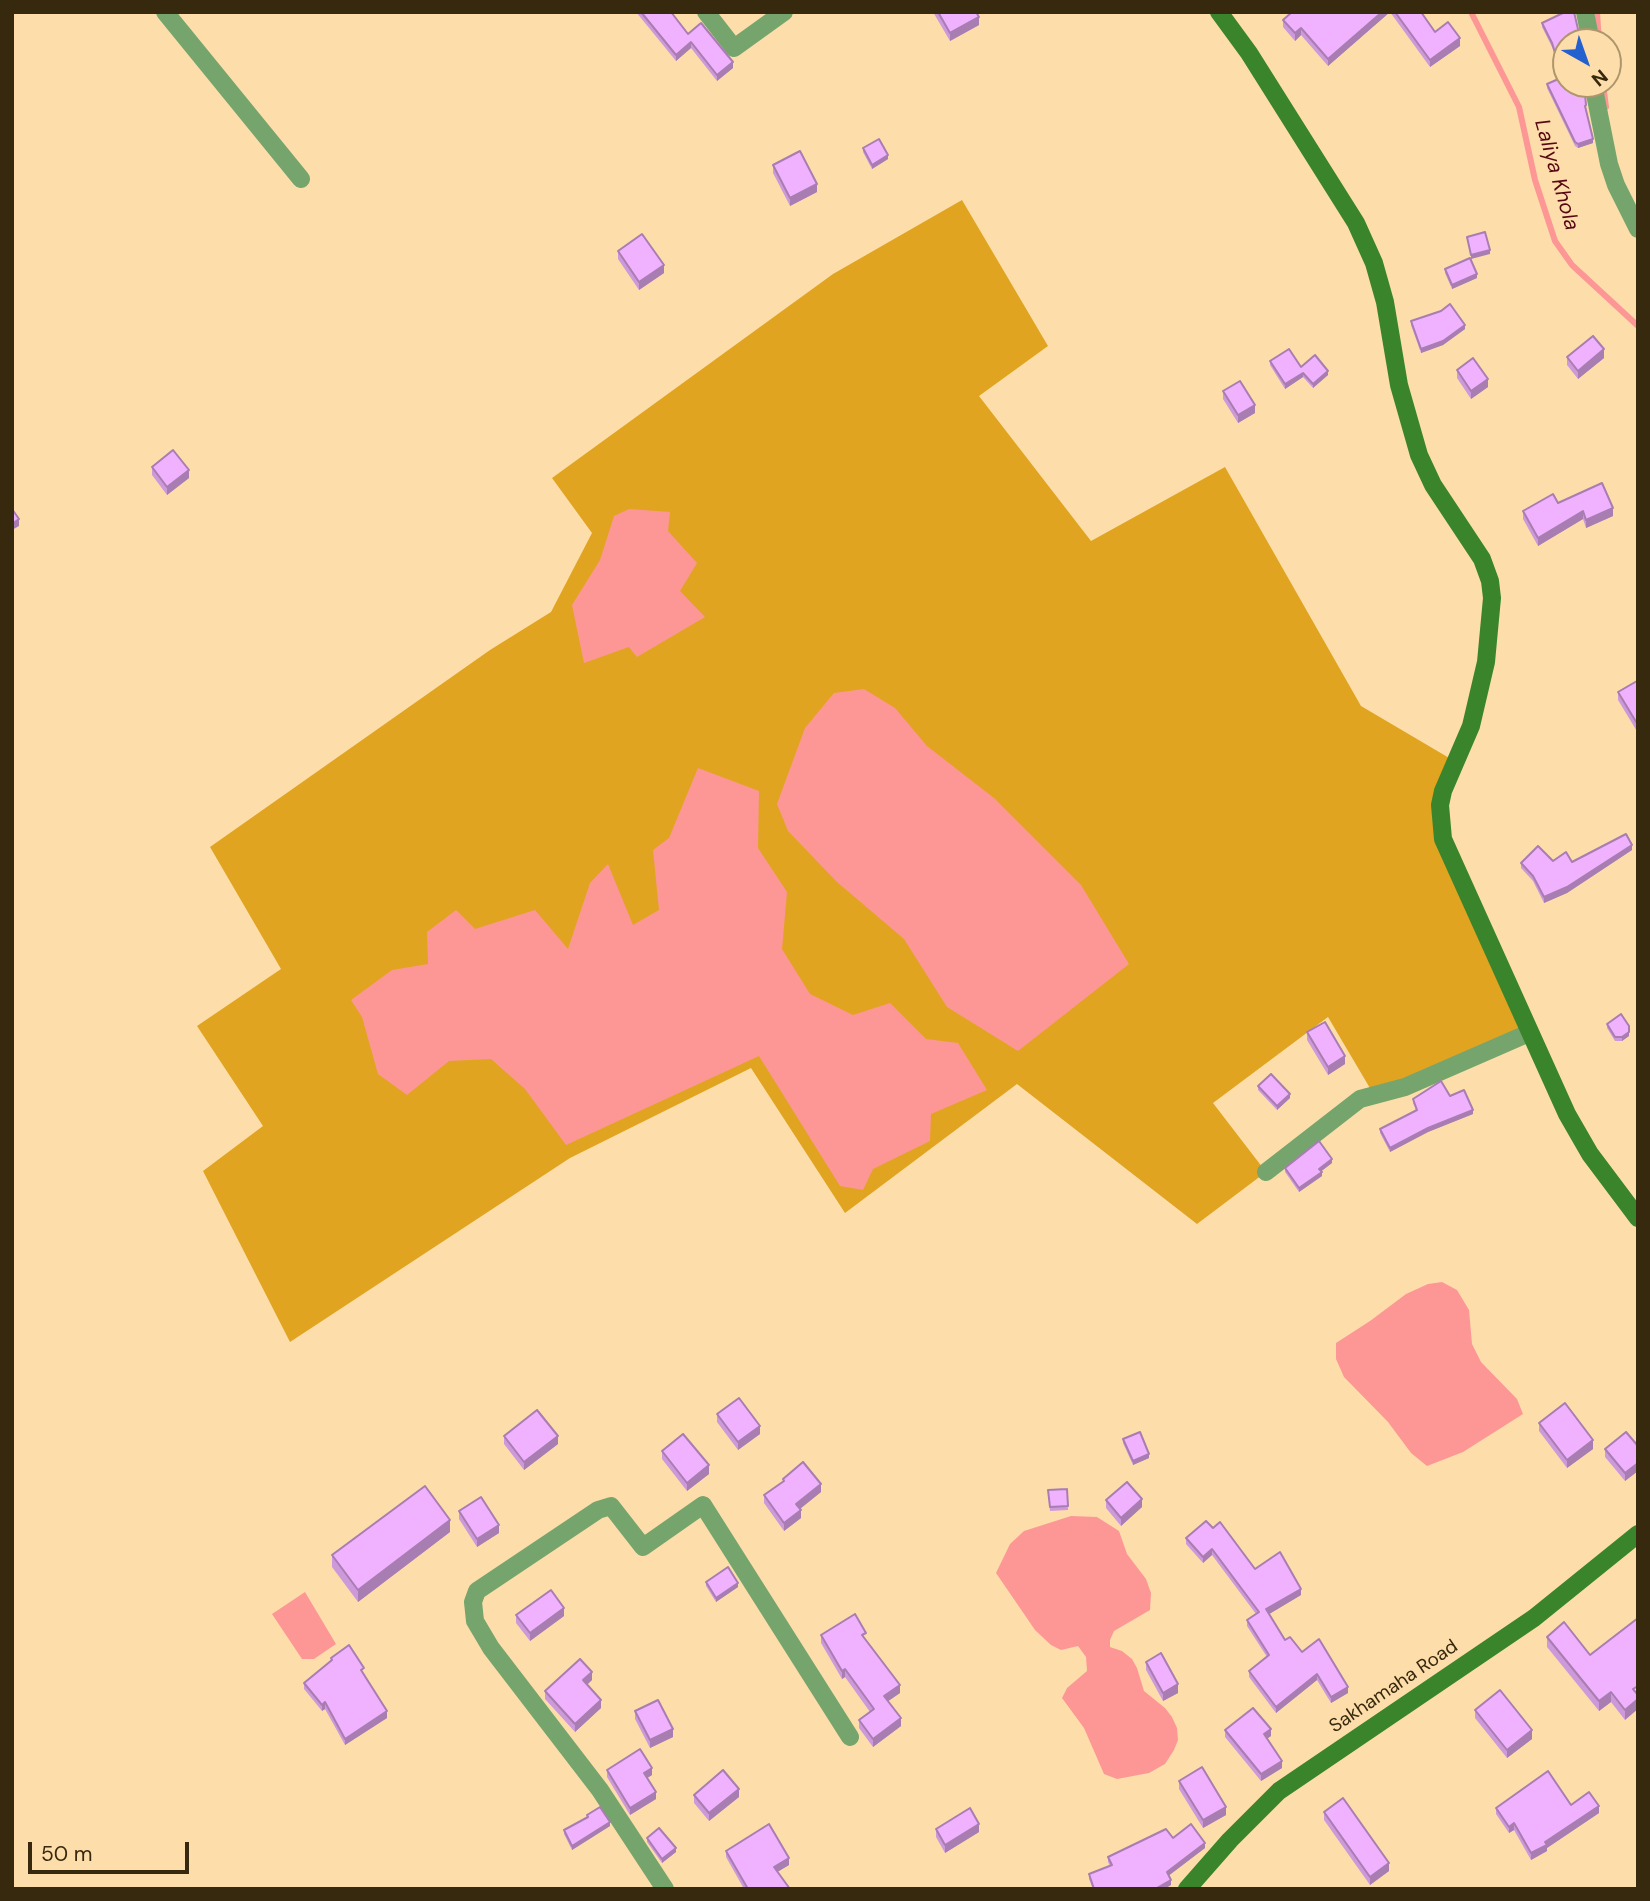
<!DOCTYPE html>
<style>
body{margin:0}
#map{position:relative;width:1650px;height:1901px;overflow:hidden;background:#fddeab;font-family:"DM Sans",sans-serif}
canvas{display:block}
.frame{position:absolute;inset:0;border:14px solid #37290e;pointer-events:none}
.north{position:absolute;left:1552px;top:28px;width:70px;height:70px;box-sizing:border-box;background:#fddeab;border:2px solid #ae966c;border-radius:50%;rotate:140deg;font-size:19px;font-weight:700;line-height:28px;text-align:center;color:#37290e}
.north::after{content:'';display:block;margin:auto;width:24px;height:32px;background:#2261ce;clip-path:polygon(50% 0,100% 100%,50% 72%,0 100%)}
.scale{position:absolute;left:28px;top:1842px;width:161px;height:32px;box-sizing:border-box;border:4px solid #37290e;border-top:0;padding-left:9px;font-size:21px;line-height:24px;white-space:nowrap;color:#37290e;-webkit-text-stroke:5px #fddeab;paint-order:stroke}
</style>
<div id="map">
<canvas width="1650" height="1901"></canvas>
<div class="frame"></div>
<div class="north">N</div>
<div class="scale">50 m</div>
</div>
<script>
const g = document.querySelector('canvas').getContext('2d');
g.lineJoin = 'round';
function paint(path, color) { g.fillStyle = color; g.fill(path, 'evenodd'); }
const toPath = rows => new Path2D(rows.map(r => 'M' + r).join(''));
function trace(path, color, width, dash) { g.strokeStyle = color; g.lineWidth = width; g.lineCap = dash ? 'butt' : 'round'; g.setLineDash(dash || []); g.stroke(path); }
function label(font, color, halo, rows, align = 'center') {
  g.font = font + ' "DM Sans",sans-serif'; g.lineWidth = 7; g.setLineDash([]); g.textBaseline = 'middle'; g.strokeStyle = halo; g.fillStyle = color; for (const [text, x, y, turn = 0] of rows) {
    g.save(); g.translate(x, y); g.rotate((+turn || 0) * Math.PI / 180); g.textAlign = isNaN(turn) ? turn : align; if (halo) g.strokeText(text, 0, 0); g.fillText(text, 0, 0); g.restore();
  }
}
paint(toPath([
 [962,200,1048,346,979,396,1091,541,1225,467,1361,706,1456,762,1439,821,1529,1033,1374,1095,1328,1017,1213,1103,1266,1172,1197,1224,1017,1084,845,1213,751,1068,570,1158,290,1342,203,1171,263,1126,197,1026,281,969,210,847,490,650,551,612,592,533,552,478,833,274]
]), '#e1a420');
paint(toPath([
 [629,509,670,512,668,531,697,563,680,591,705,617,637,657,629,647,584,663,572,605,600,560,614,516],
 [864,689,895,708,927,746,994,798,1081,885,1129,964,1018,1051,947,1007,904,939,837,882,788,831,777,804,805,728,834,693],
 [698,768,759,791,758,848,787,892,782,949,810,994,853,1015,890,1003,926,1039,958,1043,987,1090,931,1114,930,1141,873,1169,863,1190,840,1186,759,1056,566,1145,525,1089,491,1059,449,1061,407,1095,378,1074,362,1017,351,1000,392,970,428,964,427,932,456,910,475,929,535,910,568,949,590,883,608,864,633,925,659,910,653,850,669,838],
 [1442,1282,1457,1290,1469,1310,1472,1344,1481,1362,1517,1399,1523,1414,1463,1452,1427,1466,1411,1453,1388,1422,1344,1377,1336,1359,1336,1343,1370,1321,1406,1294,1428,1284],
 [1071,1516,1097,1517,1119,1531,1127,1554,1146,1579,1151,1593,1150,1610,1114,1631,1110,1640,1110,1647,1122,1651,1132,1659,1137,1668,1144,1691,1165,1708,1172,1717,1177,1728,1178,1740,1174,1750,1165,1764,1149,1773,1117,1779,1104,1774,1084,1728,1062,1698,1067,1688,1087,1671,1086,1657,1078,1646,1061,1650,1051,1645,1035,1630,996,1573,1010,1544,1024,1531],
 [305,1592,336,1644,314,1659,302,1659,272,1614]
]), '#fd9796');
trace(toPath([
 [1471,12,1519,107,1535,180,1555,241,1572,265,1638,326],
 [1597,12,1599,42],
 [1603,84,1606,107]
]), '#fd9796', 6);
trace(toPath([
 [165,12,301,179],
 [706,12,734,48,784,12],
 [1585,12,1591,42],
 [1593,84,1609,164,1616,185,1638,229],
 [1266,1172,1360,1099,1405,1087,1529,1033],
 [665,1889,600,1790,491,1648,475,1621,473,1602,477,1591,598,1510,611,1506,643,1547,703,1505,850,1737]
]), '#75a56c', 18);
trace(toPath([
 [1219,12,1249,53,1356,223,1374,263,1385,302,1399,385,1419,455,1433,485,1482,559,1490,581,1492,598,1486,662,1471,726,1443,791,1440,805,1443,839,1567,1114,1590,1154,1638,1218],
 [1187,1889,1230,1840,1279,1791,1534,1618,1638,1534]
]), '#3a852b', 18);
paint(toPath([
 [636,12,671,12,688,34,733,68,717,81,691,48,676,61],
 [933,12,976,12,979,25,950,41],
 [1292,12,1421,12,1435,32,1460,46,1430,67,1390,12,1328,66,1301,35,1295,41,1283,27,1283,20],
 [1542,23,1566,42,1586,109,1593,143,1578,148,1575,146,1547,88,1547,84,1562,77,1552,47,1542,27],
 [863,148,888,159,872,169,863,152],
 [773,165,817,192,790,206,773,173],
 [618,251,664,273,639,290,618,259],
 [1445,269,1477,278,1452,289,1445,273],
 [1411,321,1465,329,1443,345,1421,353,1411,325],
 [1567,357,1604,358,1578,379,1567,365],
 [1270,361,1301,367,1328,375,1313,388,1303,377,1285,389,1270,365],
 [1457,370,1488,387,1471,399,1457,378],
 [1223,391,1255,413,1238,423,1223,399],
 [152,467,189,478,167,495,152,475],
 [1558,503,1613,516,1586,528,1583,519,1538,546,1523,519,1523,511],
 [1638,682,1638,733,1618,700,1618,692],
 [1632,850,1567,893,1544,903,1533,881,1521,868,1521,863,1553,861,1572,862],
 [1607,1024,1629,1036,1622,1041,1615,1041,1607,1028],
 [1307,1032,1345,1064,1328,1075,1307,1040],
 [1258,1086,1290,1098,1277,1110,1258,1090],
 [1450,1096,1473,1114,1428,1132,1390,1152,1380,1133,1380,1129,1416,1110,1413,1103,1413,1099],
 [1332,1163,1321,1171,1322,1176,1299,1192,1285,1172,1285,1168],
 [717,1414,760,1434,738,1450,717,1422],
 [1539,1423,1593,1449,1567,1468,1539,1431],
 [504,1436,558,1444,524,1470,504,1444],
 [1123,1439,1149,1458,1133,1465,1123,1443],
 [1638,1446,1638,1471,1625,1481,1605,1457,1605,1449],
 [662,1451,709,1474,687,1491,662,1459],
 [783,1479,821,1492,800,1509,801,1518,784,1531,764,1503,764,1495,783,1482],
 [1067,1489,1068,1510,1050,1511,1048,1490],
 [1106,1500,1142,1507,1121,1526,1106,1508],
 [459,1511,499,1533,477,1547,459,1519],
 [1213,1528,1255,1569,1301,1595,1269,1614,1285,1640,1302,1652,1348,1693,1331,1703,1317,1680,1276,1713,1249,1677,1249,1671,1267,1657,1247,1626,1247,1620,1256,1614,1212,1555,1203,1563,1186,1544,1186,1538],
 [450,1532,358,1602,332,1567,332,1555],
 [706,1582,738,1587,716,1602,706,1586],
 [516,1615,564,1616,530,1641,516,1623],
 [1638,1618,1625,1720,1611,1702,1599,1711,1547,1647,1547,1637,1590,1655],
 [821,1635,866,1641,900,1693,888,1701,901,1726,873,1747,859,1728,859,1720,870,1712,845,1677,842,1679,821,1643],
 [331,1658,364,1675,387,1718,345,1745,325,1709,322,1711,304,1689,304,1683,331,1661],
 [1146,1662,1178,1693,1163,1701,1146,1670],
 [592,1680,587,1685,601,1708,575,1732,545,1699,545,1691],
 [1475,1710,1532,1739,1507,1758,1475,1718],
 [635,1711,673,1737,650,1748,635,1719],
 [1225,1730,1271,1736,1267,1738,1282,1768,1261,1781,1225,1737],
 [607,1770,652,1775,647,1778,656,1799,630,1815,607,1777],
 [1179,1781,1226,1815,1203,1828,1179,1789],
 [694,1795,739,1797,709,1821,694,1803],
 [1571,1805,1599,1813,1547,1848,1547,1851,1531,1860,1514,1830,1509,1833,1496,1814,1496,1808],
 [1324,1812,1389,1871,1370,1885,1324,1820],
 [587,1815,610,1826,572,1850,564,1834,564,1830,587,1817],
 [936,1829,979,1832,945,1853,936,1837],
 [647,1838,676,1852,662,1863,647,1842],
 [1173,1838,1205,1848,1169,1875,1171,1885,1164,1889,1093,1889,1089,1879,1089,1874,1110,1866,1108,1862,1108,1857],
 [726,1851,789,1865,777,1872,790,1889,744,1889,726,1857]
]), '#ce99da');
paint(toPath([
 [1382,12,1390,12,1328,66,1328,59],
 [979,17,979,25,950,41,950,33],
 [1301,28,1301,35,1295,41,1295,33],
 [1460,38,1460,46,1430,67,1430,60],
 [691,42,691,48,676,61,676,55],
 [733,62,733,68,717,81,717,75],
 [1593,139,1593,143,1578,148,1578,144],
 [888,155,888,159,872,169,872,165],
 [817,184,817,192,790,206,790,198],
 [1490,250,1490,254,1471,259,1471,255],
 [664,265,664,273,639,290,639,282],
 [1477,274,1477,278,1452,289,1452,285],
 [1465,325,1465,329,1443,345,1421,353,1421,349],
 [1604,349,1604,358,1578,379,1578,371],
 [1328,371,1328,375,1313,388,1313,384],
 [1303,373,1303,377,1285,389,1285,384],
 [1488,379,1488,387,1471,399,1471,391],
 [1255,405,1255,413,1238,423,1238,415],
 [189,470,189,478,167,495,167,487],
 [1613,508,1613,516,1586,528,1586,520],
 [1583,511,1583,519,1538,546,1538,538],
 [19,519,19,526,12,530,12,524],
 [1632,845,1632,850,1567,893,1544,903,1544,897],
 [1629,1032,1629,1036,1622,1041,1622,1037],
 [1345,1056,1345,1064,1328,1075,1328,1067],
 [1290,1094,1290,1098,1277,1110,1277,1106],
 [1473,1110,1473,1114,1428,1132,1390,1152,1390,1148,1428,1128],
 [1332,1159,1332,1163,1319,1173,1319,1169],
 [1322,1172,1322,1176,1299,1192,1299,1188],
 [760,1426,760,1434,738,1450,738,1442],
 [558,1436,558,1444,524,1470,524,1462],
 [1593,1440,1593,1449,1567,1468,1567,1460],
 [1149,1454,1149,1458,1133,1465,1133,1461],
 [1638,1463,1638,1471,1625,1481,1625,1473],
 [709,1465,709,1474,687,1491,687,1483],
 [821,1484,821,1492,796,1512,796,1504],
 [1142,1499,1142,1507,1121,1526,1121,1518],
 [801,1510,801,1518,784,1531,784,1523],
 [450,1520,450,1532,358,1602,358,1590],
 [499,1525,499,1533,477,1547,477,1539],
 [1212,1549,1212,1555,1203,1563,1203,1557],
 [738,1583,738,1587,716,1602,716,1598],
 [1301,1589,1301,1595,1266,1616,1266,1609],
 [564,1608,564,1616,530,1641,530,1633],
 [845,1669,845,1677,842,1679,842,1671],
 [592,1672,592,1680,583,1688,583,1680],
 [1317,1674,1317,1680,1276,1713,1276,1707],
 [1178,1684,1178,1693,1163,1701,1163,1693],
 [900,1685,900,1693,884,1704,884,1696],
 [1348,1687,1348,1693,1331,1703,1331,1697],
 [1611,1692,1611,1702,1599,1711,1599,1701],
 [1638,1699,1638,1709,1625,1720,1625,1710],
 [601,1700,601,1708,575,1732,575,1724],
 [325,1702,325,1709,322,1711,322,1705],
 [387,1711,387,1718,345,1745,345,1739],
 [901,1718,901,1726,873,1747,873,1739],
 [673,1729,673,1737,650,1748,650,1740],
 [1271,1729,1271,1736,1264,1741,1264,1734],
 [1532,1730,1532,1739,1507,1758,1507,1750],
 [1282,1761,1282,1768,1261,1781,1261,1774],
 [652,1768,652,1775,644,1780,644,1773],
 [739,1789,739,1797,709,1821,709,1813],
 [656,1792,656,1799,630,1815,630,1808],
 [1599,1806,1599,1813,1547,1848,1547,1851,1531,1860,1531,1853,1545,1842],
 [1226,1807,1226,1815,1203,1828,1203,1820],
 [610,1822,610,1826,572,1850,572,1846],
 [1514,1823,1514,1830,1509,1833,1509,1827],
 [979,1824,979,1832,945,1853,945,1845],
 [1205,1843,1205,1848,1167,1877,1167,1872],
 [676,1848,676,1852,662,1863,662,1859],
 [789,1858,789,1865,774,1874,774,1867],
 [1389,1863,1389,1871,1370,1885,1370,1877],
 [1171,1880,1171,1885,1164,1889,1155,1889]
]), '#a87db2');
const building = toPath([
 [641,12,671,12,688,34,701,23,733,62,717,75,691,42,676,55,641,12],
 [938,12,976,12,979,17,950,33,938,12],
 [1292,12,1382,12,1328,59,1301,28,1295,33,1283,20,1292,12],
 [1395,12,1421,12,1435,32,1448,22,1460,38,1430,60,1395,12],
 [1565,12,1574,12,1581,42,1566,42,1566,84,1584,84,1586,105,1585,106,1593,139,1578,144,1575,142,1547,84,1563,77,1552,43,1542,23,1565,12],
 [879,139,888,155,872,165,863,148,879,139],
 [800,151,817,184,790,198,773,165,800,151],
 [1485,232,1490,250,1471,255,1467,237,1485,232],
 [642,234,664,265,639,282,618,251,642,234],
 [1470,258,1477,274,1452,285,1445,269,1470,258],
 [1450,304,1465,325,1443,341,1421,349,1411,321,1441,311,1450,304],
 [1593,336,1604,349,1578,371,1567,357,1593,336],
 [1289,349,1301,367,1315,355,1328,371,1313,384,1303,373,1285,384,1270,361,1289,349],
 [1473,358,1488,379,1471,391,1457,370,1473,358],
 [1240,381,1255,405,1238,415,1223,391,1240,381],
 [173,450,189,470,167,487,152,467,173,450],
 [1602,483,1613,508,1586,520,1583,511,1538,538,1523,511,1553,494,1558,503,1602,483],
 [12,509,19,519,12,524,12,509],
 [1637,681,1638,682,1638,725,1618,692,1637,681],
 [1626,834,1632,845,1567,887,1544,897,1533,876,1521,863,1538,846,1553,861,1566,852,1572,862,1626,834],
 [1621,1014,1629,1026,1629,1032,1622,1037,1615,1037,1607,1024,1621,1014],
 [1325,1022,1345,1056,1328,1067,1307,1032,1325,1022],
 [1271,1074,1290,1094,1277,1106,1258,1086,1271,1074],
 [1441,1081,1450,1096,1464,1090,1473,1110,1428,1128,1390,1148,1380,1129,1417,1110,1413,1099,1441,1081],
 [1319,1141,1332,1159,1319,1169,1322,1172,1299,1188,1285,1168,1319,1141],
 [739,1398,760,1426,738,1442,717,1414,739,1398],
 [1565,1403,1593,1440,1567,1460,1539,1423,1565,1403],
 [537,1410,558,1436,524,1462,504,1436,537,1410],
 [1140,1432,1149,1454,1133,1461,1123,1439,1140,1432],
 [1626,1432,1638,1446,1638,1463,1625,1473,1605,1449,1626,1432],
 [683,1434,709,1465,687,1483,662,1451,683,1434],
 [803,1462,821,1484,796,1504,801,1510,784,1523,764,1495,784,1481,783,1479,803,1462],
 [1127,1482,1142,1499,1121,1518,1106,1500,1127,1482],
 [425,1486,450,1520,358,1590,332,1555,425,1486],
 [1067,1489,1068,1506,1050,1507,1048,1490,1067,1489],
 [481,1497,499,1525,477,1539,459,1511,481,1497],
 [1206,1521,1213,1528,1220,1522,1255,1569,1280,1552,1301,1589,1266,1609,1285,1640,1290,1637,1302,1652,1319,1639,1348,1687,1331,1697,1317,1674,1276,1707,1249,1671,1269,1655,1247,1620,1259,1612,1212,1549,1203,1557,1186,1538,1206,1521],
 [728,1567,738,1583,716,1598,706,1582,728,1567],
 [551,1590,564,1608,530,1633,516,1615,551,1590],
 [855,1614,866,1633,862,1635,900,1685,884,1696,901,1718,873,1739,859,1720,874,1709,845,1669,842,1671,821,1635,855,1614],
 [1638,1618,1638,1686,1633,1689,1638,1695,1638,1699,1625,1710,1611,1692,1599,1701,1547,1637,1564,1622,1590,1655,1638,1618],
 [349,1645,364,1668,361,1670,387,1711,345,1739,325,1702,322,1705,304,1683,332,1660,331,1658,349,1645],
 [1161,1653,1178,1684,1163,1693,1146,1662,1161,1653],
 [580,1659,592,1672,583,1680,601,1700,575,1724,545,1691,580,1659],
 [1500,1690,1532,1730,1507,1750,1475,1710,1500,1690],
 [658,1700,673,1729,650,1740,635,1711,658,1700],
 [1253,1708,1271,1729,1264,1734,1282,1761,1261,1774,1225,1730,1253,1708],
 [640,1749,652,1768,644,1773,656,1792,630,1808,607,1770,640,1749],
 [1202,1767,1226,1807,1203,1820,1179,1781,1202,1767],
 [723,1770,739,1789,709,1813,694,1795,723,1770],
 [1548,1771,1571,1805,1589,1792,1599,1806,1545,1842,1547,1845,1531,1853,1514,1823,1509,1827,1496,1808,1548,1771],
 [1343,1798,1389,1863,1370,1877,1324,1812,1343,1798],
 [600,1807,610,1822,572,1846,564,1830,588,1817,587,1815,600,1807],
 [970,1808,979,1824,945,1845,936,1829,970,1808],
 [769,1824,789,1858,774,1867,790,1889,748,1889,726,1851,769,1824],
 [1191,1824,1205,1843,1167,1872,1171,1880,1155,1889,1094,1889,1089,1874,1112,1865,1108,1857,1166,1829,1173,1838,1191,1824],
 [659,1828,676,1848,662,1859,647,1838,659,1828]
]);
paint(building, '#f0b2fe');
trace(building, '#a87db2', 2);
label('19px', '#37290e', '#fddeab', [
 ["Sakhamaha Road",1394,1687,-34]
]);
label('italic 21px', '#570713', '#fddeab', [
 ["Laliya Khola",1556,175,74]
]);
</script>
